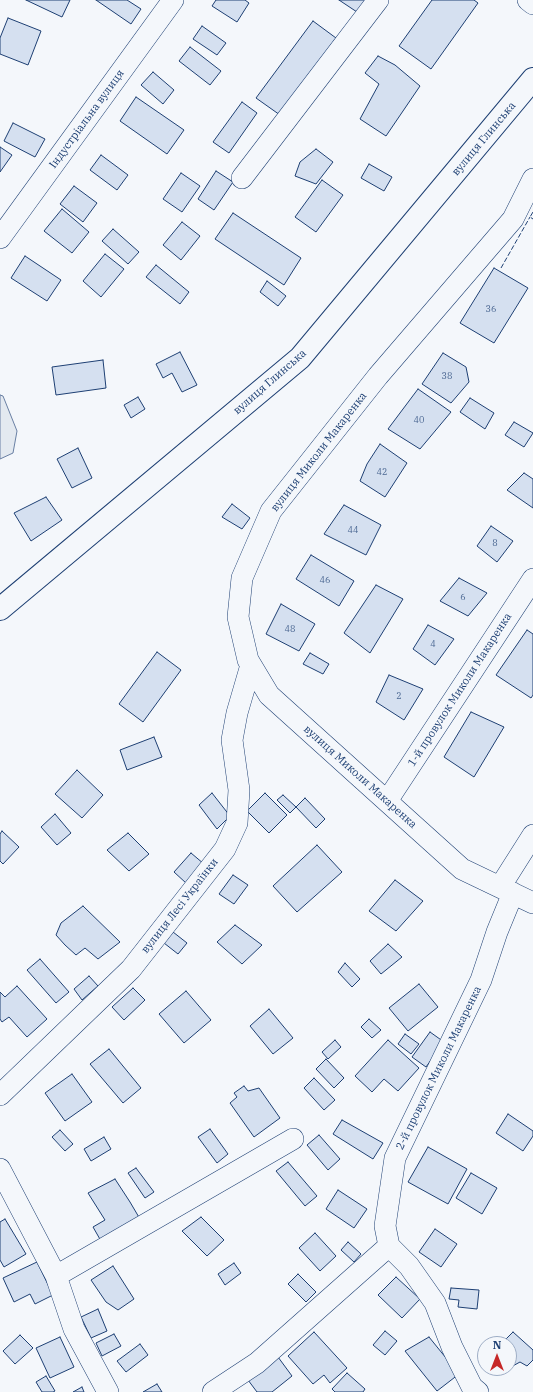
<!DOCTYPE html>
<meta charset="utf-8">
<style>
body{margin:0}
#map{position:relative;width:533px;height:1392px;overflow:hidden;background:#f4f7fb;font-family:"IBM Plex Serif",serif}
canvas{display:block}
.north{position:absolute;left:477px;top:1336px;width:40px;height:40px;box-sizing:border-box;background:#f4f7fb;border:1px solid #9eadc5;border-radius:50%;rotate:0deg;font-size:11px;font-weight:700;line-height:16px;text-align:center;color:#1d3f73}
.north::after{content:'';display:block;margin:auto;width:14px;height:18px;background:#c62828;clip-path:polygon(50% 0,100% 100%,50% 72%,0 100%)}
</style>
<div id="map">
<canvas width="533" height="1392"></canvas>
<div class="north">N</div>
</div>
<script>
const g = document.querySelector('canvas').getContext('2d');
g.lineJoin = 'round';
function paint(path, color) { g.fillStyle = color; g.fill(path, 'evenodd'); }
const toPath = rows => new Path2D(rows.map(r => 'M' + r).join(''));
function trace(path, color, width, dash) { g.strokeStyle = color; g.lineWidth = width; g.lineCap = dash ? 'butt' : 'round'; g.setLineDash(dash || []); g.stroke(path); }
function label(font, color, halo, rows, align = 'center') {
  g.font = font + ' "IBM Plex Serif",serif'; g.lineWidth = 3; g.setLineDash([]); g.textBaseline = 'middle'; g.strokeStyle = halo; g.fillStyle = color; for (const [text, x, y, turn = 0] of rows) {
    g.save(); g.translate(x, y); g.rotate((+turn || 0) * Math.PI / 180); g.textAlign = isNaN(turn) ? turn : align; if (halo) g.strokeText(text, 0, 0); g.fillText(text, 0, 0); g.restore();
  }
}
const green = toPath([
 [0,395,3,396,17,431,13,453,0,459,0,395]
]);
paint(green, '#e3e9f0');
trace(green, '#687fa3', 1);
const building = toPath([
 [26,0,70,0,62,17,26,0],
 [96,0,127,0,141,9,131,24,96,0],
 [216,0,245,0,249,3,237,22,212,6,216,0],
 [339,0,370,0,360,14,339,0],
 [432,0,474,0,478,3,431,69,399,46,432,0],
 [8,18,41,31,28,65,0,54,0,38,8,18],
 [313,21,336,38,280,115,256,98,313,21],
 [202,26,226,43,217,55,193,39,202,26],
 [190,47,221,71,210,85,179,61,190,47],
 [378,56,395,65,420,86,386,136,360,119,379,84,365,73,378,56],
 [153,72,174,90,163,104,141,85,153,72],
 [136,97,184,130,167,154,120,121,136,97],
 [242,102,257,113,229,153,213,142,242,102],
 [13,123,45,139,35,157,4,141,13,123],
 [0,147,12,155,0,172,0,147],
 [316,149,333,162,316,184,295,176,300,162,316,149],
 [101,155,128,175,117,190,90,170,101,155],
 [369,164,392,177,384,191,361,178,369,164],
 [216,171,233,182,214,210,198,199,216,171],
 [181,173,200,186,182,212,163,199,181,173],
 [322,180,343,195,316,232,295,217,322,180],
 [74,186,97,203,83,222,60,204,74,186],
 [62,209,89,232,72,253,44,231,62,209],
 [233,213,301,258,284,285,215,239,233,213],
 [182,222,200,236,181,260,163,245,182,222],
 [113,229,139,252,128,264,102,241,113,229],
 [105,254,124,269,101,297,83,281,105,254],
 [25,256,61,280,47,301,11,278,25,256],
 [156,265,189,292,180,304,146,277,156,265],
 [494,268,528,288,494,343,460,323,494,268],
 [267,281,286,296,278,306,260,292,267,281],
 [180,352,197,385,182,392,172,373,163,378,156,364,180,352],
 [443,353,466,367,469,382,451,403,422,384,443,353],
 [103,360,106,388,56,395,52,367,103,360],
 [418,389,451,412,420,449,388,429,418,389],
 [138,397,145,409,131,418,124,405,138,397],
 [470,398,494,413,485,429,460,412,470,398],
 [514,422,533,433,524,447,505,435,514,422],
 [380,444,407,463,385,497,360,481,367,464,380,444],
 [78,448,92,478,72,488,57,459,78,448],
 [524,473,533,479,533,508,507,490,524,473],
 [46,497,62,520,31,541,14,513,46,497],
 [232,504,250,518,242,529,222,517,232,504],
 [344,505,381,525,366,555,324,534,344,505],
 [491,526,513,541,497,562,477,546,491,526],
 [311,555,354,581,339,606,296,579,311,555],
 [459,578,487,593,468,616,440,601,459,578],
 [376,585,403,599,370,653,344,633,376,585],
 [281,604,315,624,299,651,266,634,281,604],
 [428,625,454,639,435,665,413,649,428,625],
 [527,630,533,634,533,695,531,698,496,675,527,630],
 [157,652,181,670,143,722,119,704,157,652],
 [310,653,329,664,323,674,303,664,310,653],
 [389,675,423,689,404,720,376,702,389,675],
 [471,712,504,727,474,777,444,757,471,712],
 [154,737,162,757,127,770,120,750,154,737],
 [77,770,103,795,82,818,55,794,77,770],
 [212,793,230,816,217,829,199,805,212,793],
 [265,793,287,815,269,833,247,811,265,793],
 [283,795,296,807,290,813,277,800,283,795],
 [305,798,325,819,316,828,296,807,305,798],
 [55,814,71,833,57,845,41,827,55,814],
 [2,831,19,847,3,864,0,861,0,834,2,831],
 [128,833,149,854,129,871,107,850,128,833],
 [317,845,342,872,297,912,273,886,317,845],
 [191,853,204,864,186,883,174,872,191,853],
 [233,875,248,885,234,904,219,894,233,875],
 [395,880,423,901,396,931,369,911,395,880],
 [83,906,120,942,98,959,85,948,76,955,65,945,56,935,61,923,83,906],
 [235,925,262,945,242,964,217,942,235,925],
 [173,932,187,943,178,954,164,943,173,932],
 [388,944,402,957,381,974,370,961,388,944],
 [40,959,69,992,56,1003,27,970,40,959],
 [345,963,360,979,352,987,338,972,345,963],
 [89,976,98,986,82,1000,74,989,89,976],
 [419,984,438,1007,408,1031,389,1008,419,984],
 [17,986,47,1019,27,1037,9,1017,2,1022,0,1019,0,992,5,997,17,986],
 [133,988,145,1000,124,1020,112,1007,133,988],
 [186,991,211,1020,184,1043,159,1014,186,991],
 [269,1009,293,1038,273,1054,250,1026,269,1009],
 [369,1019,381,1030,372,1038,361,1027,369,1019],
 [430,1032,444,1042,426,1067,412,1057,430,1032],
 [405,1034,419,1044,411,1054,398,1044,405,1034],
 [335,1040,341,1047,328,1059,322,1052,335,1040],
 [388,1040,419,1068,398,1091,384,1079,372,1092,355,1076,388,1040],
 [109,1049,141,1088,123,1103,90,1064,109,1049],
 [326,1059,344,1078,334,1088,316,1069,326,1059],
 [72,1074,92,1102,65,1121,45,1093,72,1074],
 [314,1078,335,1100,324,1110,304,1088,314,1078],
 [244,1086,248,1091,259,1088,280,1118,254,1137,230,1103,237,1097,234,1093,244,1086],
 [508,1114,533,1131,533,1136,523,1151,496,1133,508,1114],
 [342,1120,383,1143,373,1159,333,1134,342,1120],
 [210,1129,228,1154,217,1163,198,1137,210,1129],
 [60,1130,73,1144,65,1151,52,1137,60,1130],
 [319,1135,340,1159,328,1170,307,1145,319,1135],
 [104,1137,111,1149,91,1161,84,1149,104,1137],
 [428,1147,467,1169,448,1204,408,1182,428,1147],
 [288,1162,317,1196,305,1206,276,1171,288,1162],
 [136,1168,154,1192,145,1198,128,1173,136,1168],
 [471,1173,497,1188,482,1214,456,1198,471,1173],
 [115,1179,130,1202,140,1219,101,1241,93,1227,105,1220,88,1193,115,1179],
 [338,1190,367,1209,354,1228,326,1209,338,1190],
 [201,1217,224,1240,207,1256,182,1231,201,1217],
 [5,1219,26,1254,4,1267,0,1260,0,1222,5,1219],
 [435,1229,457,1244,441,1267,419,1252,435,1229],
 [315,1233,336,1256,320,1271,299,1248,315,1233],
 [348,1242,361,1254,354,1262,341,1250,348,1242],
 [37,1262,53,1295,35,1304,30,1294,14,1302,3,1278,37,1262],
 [234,1263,241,1273,225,1285,218,1274,234,1263],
 [113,1266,134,1299,118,1310,106,1302,91,1280,113,1266],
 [298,1274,316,1292,306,1302,288,1284,298,1274],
 [396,1277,420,1299,402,1318,378,1295,396,1277],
 [451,1288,479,1290,477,1309,458,1307,459,1300,449,1299,451,1288],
 [98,1309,107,1331,91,1338,81,1317,98,1309],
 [385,1331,397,1341,385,1355,373,1345,385,1331],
 [314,1332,347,1368,330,1383,324,1375,313,1384,288,1356,314,1332],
 [513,1332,533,1350,533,1360,527,1366,520,1362,509,1368,509,1344,501,1344,513,1332],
 [114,1334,121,1346,102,1356,96,1343,114,1334],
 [20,1335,33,1348,15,1364,3,1351,20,1335],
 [60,1337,74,1367,50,1378,36,1348,60,1337],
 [429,1337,459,1374,437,1391,405,1351,429,1337],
 [140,1344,148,1355,126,1372,117,1361,140,1344],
 [278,1357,292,1376,272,1392,257,1392,248,1380,278,1357],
 [347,1373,365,1389,363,1392,335,1392,332,1389,347,1373],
 [46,1376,55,1391,53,1392,42,1392,36,1382,46,1376],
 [157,1384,162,1392,143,1392,157,1384],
 [82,1387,84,1392,73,1392,82,1387]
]);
paint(building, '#d5e0f0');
trace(building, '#1d3f73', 1);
const minor = toPath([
 [528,0,533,4],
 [242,178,378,0],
 [533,179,513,219,378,376,271,511,242,578,238,617,248,660,269,695,462,869,533,903],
 [0,238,173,0],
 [387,801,533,579],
 [500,887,533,835],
 [0,1095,131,969,225,849,237,823,239,790,232,740,237,713,251,665],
 [0,1169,56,1276,74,1329,108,1392],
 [56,1276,293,1139],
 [213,1392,257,1363,389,1246],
 [478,1392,472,1387,452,1347,435,1303,409,1266,389,1246,385,1226,395,1158,481,980,497,932,513,893]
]);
const secondary = toPath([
 [0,609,300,358,533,79]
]);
trace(minor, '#1d3f73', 22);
trace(secondary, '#1d3f73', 24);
trace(minor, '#f4f7fb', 21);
trace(secondary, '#f4f7fb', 22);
trace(toPath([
 [533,212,530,217,533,219],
 [501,268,530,217]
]), '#1d3f73', 1, [5, 2]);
label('9px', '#4b6792', null, [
 ["36",491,309],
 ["38",447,376],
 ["40",419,420],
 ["42",382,472],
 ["44",353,530],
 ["8",495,543],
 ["46",325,580],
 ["6",463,597],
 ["48",290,629],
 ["4",433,644],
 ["2",399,696]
]);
label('11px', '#1d3f73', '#f4f7fb', [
 ["Індустріальна вулиця",87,119,-54],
 ["вулиця Глинська",484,139,-50],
 ["вулиця Глинська",270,382,-41],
 ["вулиця Миколи Макаренка",319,452,-52],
 ["1-й провулок Миколи Макаренка",460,690,-57],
 ["вулиця Миколи Макаренка",360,777,42],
 ["вулиця Лесі Українки",180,906,-52],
 ["2-й провулок Миколи Макаренка",439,1068,-64]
]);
</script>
